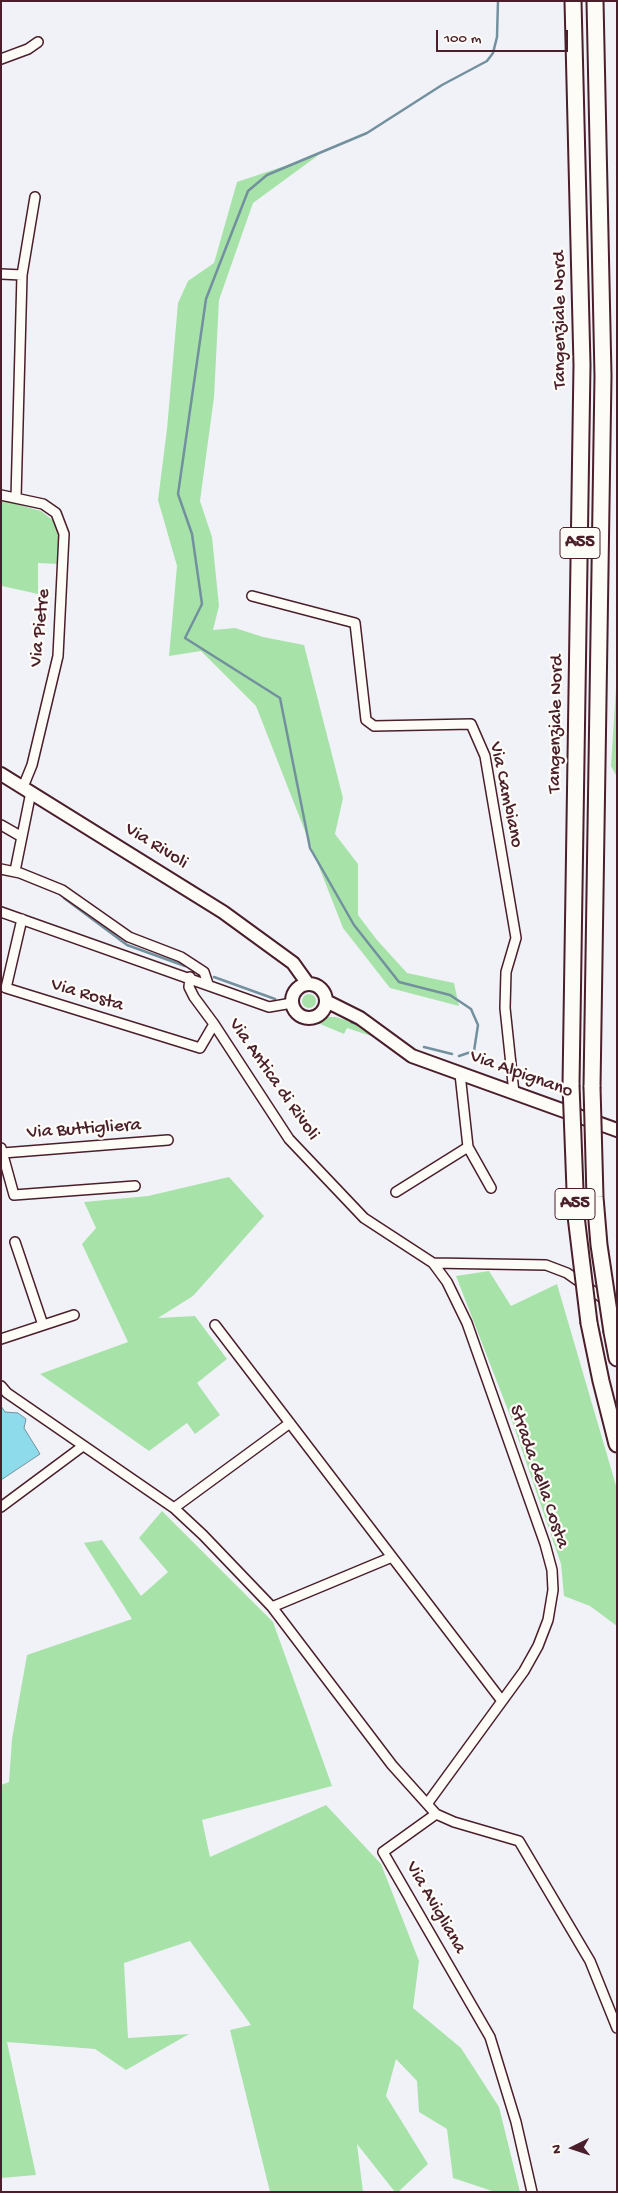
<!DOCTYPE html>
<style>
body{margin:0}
#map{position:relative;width:618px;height:2193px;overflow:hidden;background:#f1f2f8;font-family:"Gochi Hand",sans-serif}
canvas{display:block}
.frame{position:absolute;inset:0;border:2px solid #4a1f2b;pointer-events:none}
.north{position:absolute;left:548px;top:2123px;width:50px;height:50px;-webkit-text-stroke:4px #fdfcf7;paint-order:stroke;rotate:266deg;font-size:14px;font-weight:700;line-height:20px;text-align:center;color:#4a1f2b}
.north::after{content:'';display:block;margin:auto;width:18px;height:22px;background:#4a1f2b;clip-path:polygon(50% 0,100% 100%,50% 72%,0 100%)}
.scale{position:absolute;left:436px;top:30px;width:132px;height:22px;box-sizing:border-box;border:2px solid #4a1f2b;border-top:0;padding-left:6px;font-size:15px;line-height:18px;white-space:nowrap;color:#4a1f2b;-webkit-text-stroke:4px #fdfcf7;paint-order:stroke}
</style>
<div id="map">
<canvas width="618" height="2193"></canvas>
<div class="frame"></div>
<div class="north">N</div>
<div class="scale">100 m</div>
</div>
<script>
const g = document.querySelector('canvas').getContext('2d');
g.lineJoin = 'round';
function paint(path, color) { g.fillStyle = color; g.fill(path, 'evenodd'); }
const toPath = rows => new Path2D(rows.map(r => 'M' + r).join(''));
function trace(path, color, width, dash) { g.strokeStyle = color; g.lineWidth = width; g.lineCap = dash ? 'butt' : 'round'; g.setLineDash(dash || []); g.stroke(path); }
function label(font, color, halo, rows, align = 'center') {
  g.font = font + ' "Gochi Hand",sans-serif'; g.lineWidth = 4.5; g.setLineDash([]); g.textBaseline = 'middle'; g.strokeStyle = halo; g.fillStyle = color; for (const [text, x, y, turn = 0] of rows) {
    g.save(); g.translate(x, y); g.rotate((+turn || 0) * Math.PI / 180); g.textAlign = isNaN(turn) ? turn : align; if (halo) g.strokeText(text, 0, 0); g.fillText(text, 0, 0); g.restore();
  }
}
paint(toPath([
 [320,154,253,203,219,300,214,397,200,501,212,537,219,606,213,630,235,628,263,637,304,645,343,798,335,834,358,864,358,915,377,940,407,973,454,983,459,1006,390,988,343,928,256,706,201,651,169,656,177,566,158,500,167,429,178,303,188,281,214,263,237,182],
 [1,500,41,511,55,522,59,534,58,564,38,563,38,594,2,586,1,589],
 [617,672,617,777,611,766],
 '302 1001a7 7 0 1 1 14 0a7 7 0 1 1-14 0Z',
 [325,1017,335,1017,357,1023,371,1036,347,1028,344,1034,313,1021],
 [229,1177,264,1216,193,1296,158,1318,195,1316,227,1359,197,1383,220,1415,195,1434,187,1423,149,1451,40,1374,128,1342,82,1244,96,1228,84,1202,148,1196],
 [489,1271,511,1306,557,1284,617,1489,617,1626,590,1606,564,1596,561,1564,511,1418,456,1276],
 [162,1511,273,1622,332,1786,202,1820,210,1857,326,1805,381,1864,419,1961,413,2008,461,2048,499,2107,520,2192,495,2192,453,2178,447,2129,419,2112,417,2081,396,2059,386,2096,428,2164,398,2192,395,2192,357,2144,363,2192,270,2192,230,2030,251,2025,190,1941,124,1963,128,2038,189,2034,126,2070,95,2049,7,2042,36,2175,1,2178,1,1785,9,1782,12,1739,27,1655,132,1619,84,1543,102,1540,141,1596,168,1572,139,1538]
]), '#a7e3a9');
const water = toPath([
 [1,1406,5,1412,18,1413,26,1419,24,1428,40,1454,1,1480,1,1406]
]);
paint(water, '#8edceb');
trace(water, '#73909e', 1);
trace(toPath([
 [64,898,127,945,185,966],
 [214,977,275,999],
 [351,1022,362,1026],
 [424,1047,452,1054],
 [459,1056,474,1051,478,1025,471,1009,450,995,399,982,354,925,310,848,280,698,185,638,202,604,192,534,178,494,206,299,248,191,267,175,367,133,442,85,487,61,493,53,497,37,498,1]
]), '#73909e', 2.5);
const street = toPath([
 [1,59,28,49,38,42],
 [1,274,22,275],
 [1,495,43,504,56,513,64,534,58,656,32,765,23,787],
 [16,498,22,275,35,197],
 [252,596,355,623,366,720,374,726,471,724,485,756,516,938,506,972,505,1008,514,1093],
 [1,825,22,837],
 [1,869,20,873,62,890,129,937,181,957,204,972,208,984],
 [15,871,31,792],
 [1,912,269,1007,292,1003],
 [22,919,6,988,200,1048,214,1024],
 [190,977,189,987,194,997,214,1024,289,1139,364,1218,433,1263,546,1265,567,1273,617,1308],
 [468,1147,491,1188],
 [1,1148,14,1195,135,1186],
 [3,1153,168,1140],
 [396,1192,468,1147,460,1074],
 [15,1242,43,1325],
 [215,1325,502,1701],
 [1,1339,74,1315],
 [1,1386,7,1393,174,1508,203,1535,272,1607,392,1765,436,1814,454,1822,519,1841,590,1961,617,2028],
 [1,1507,83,1446],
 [174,1508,290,1423],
 [272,1607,392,1557],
 [427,1804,524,1671,538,1646,548,1620,553,1590,552,1570,545,1544,467,1323,447,1282,433,1263],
 [436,1814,383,1852,490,2037,516,2122,532,2192]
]);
const secondary = toPath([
 [1,774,223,912,293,963,308,984],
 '292 1001a17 17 0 1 1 34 0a17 17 0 1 1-34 0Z',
 [326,1001,360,1018,412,1056,617,1130]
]);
const highway = toPath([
 [571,1085,582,365,573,1],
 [592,1087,603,376,595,1],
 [589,1323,601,1381,617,1444],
 [612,1332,617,1358]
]);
trace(street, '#4a1f2b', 12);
trace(secondary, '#4a1f2b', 16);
trace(highway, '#4a1f2b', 19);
trace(street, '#fdfcf7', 9);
trace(secondary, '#fdfcf7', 12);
trace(highway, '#fdfcf7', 15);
const highwayBridge = toPath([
 [571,1085,576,1216,589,1323],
 [592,1087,595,1197,599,1245,612,1332]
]);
trace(highwayBridge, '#4a1f2b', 19, []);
trace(highwayBridge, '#fdfcf7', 15);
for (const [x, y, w] of [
 [580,543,40],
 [575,1204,40]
]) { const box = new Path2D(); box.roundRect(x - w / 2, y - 15.5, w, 31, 4); g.fillStyle = '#fdfcf7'; g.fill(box); trace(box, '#4a1f2b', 1); }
label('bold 18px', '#4a1f2b', null, [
 ["A55",580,543],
 ["A55",575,1204]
]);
label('19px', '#4a1f2b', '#fdfcf7', [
 ["Tangenziale Nord",561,320,-90],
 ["Via Pietre",41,628,-84],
 ["Tangenziale Nord",557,724,-89],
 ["Via Cambiano",505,795,78],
 ["Via Rivoli",156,847,32],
 ["Via Rosta",87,996,17],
 ["Via Alpignano",521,1075,20],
 ["Via Antica di Rivoli",273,1080,55],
 ["Via Buttigliera",84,1130,-4],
 ["Strada della Costa",538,1477,71],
 ["Via Avigliana",435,1908,60]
]);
</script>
